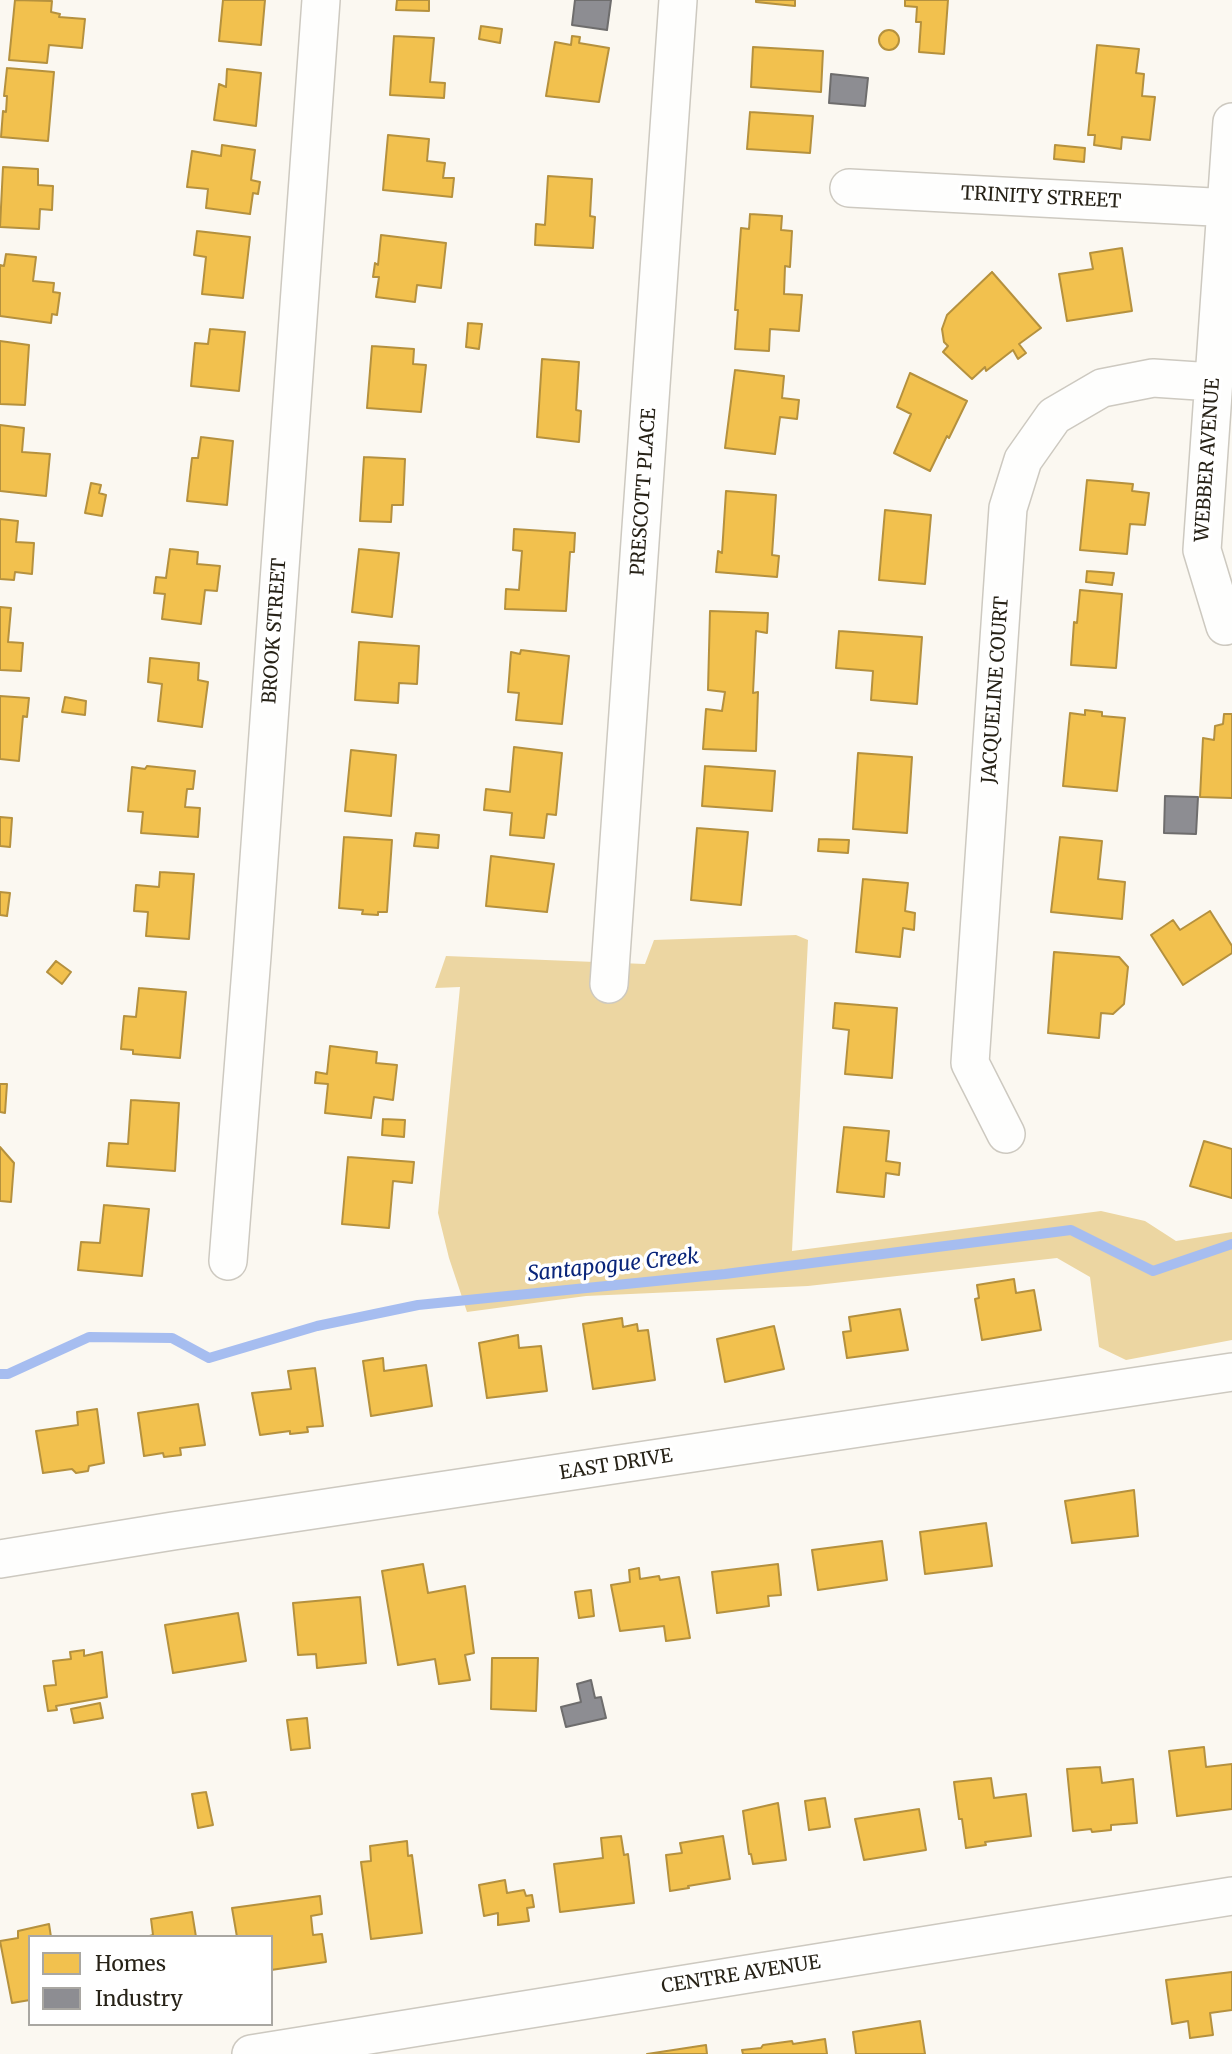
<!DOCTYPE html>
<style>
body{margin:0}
#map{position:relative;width:1232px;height:2054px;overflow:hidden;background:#fbf8f1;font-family:Merriweather,serif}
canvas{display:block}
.legend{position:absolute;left:28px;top:1935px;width:245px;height:91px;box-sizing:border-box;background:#fff;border:2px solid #a9a7a2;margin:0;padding:9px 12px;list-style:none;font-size:21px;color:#272217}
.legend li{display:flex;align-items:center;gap:14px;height:35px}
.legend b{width:35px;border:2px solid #a9a7a2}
</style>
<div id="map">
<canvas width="1232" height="2054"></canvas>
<ul class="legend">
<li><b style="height:19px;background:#f2c14e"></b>Homes</li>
<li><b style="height:19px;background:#8d8d92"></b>Industry</li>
</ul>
</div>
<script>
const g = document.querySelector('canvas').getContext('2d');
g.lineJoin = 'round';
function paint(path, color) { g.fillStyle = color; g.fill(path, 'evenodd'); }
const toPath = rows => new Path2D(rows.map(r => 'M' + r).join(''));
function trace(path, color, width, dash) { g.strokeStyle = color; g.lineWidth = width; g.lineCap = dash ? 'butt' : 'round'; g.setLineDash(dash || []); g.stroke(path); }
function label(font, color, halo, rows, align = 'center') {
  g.font = font + ' Merriweather,serif'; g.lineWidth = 7; g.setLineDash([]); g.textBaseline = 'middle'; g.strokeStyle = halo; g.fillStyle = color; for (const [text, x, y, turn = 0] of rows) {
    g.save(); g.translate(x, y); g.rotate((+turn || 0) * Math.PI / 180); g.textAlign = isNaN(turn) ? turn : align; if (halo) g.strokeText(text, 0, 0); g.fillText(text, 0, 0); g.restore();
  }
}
paint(toPath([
 [796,935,808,940,792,1251,1101,1211,1145,1221,1176,1241,1232,1232,1232,1340,1126,1360,1099,1347,1090,1277,1057,1258,808,1286,586,1296,467,1312,449,1258,438,1213,460,987,435,988,446,956,645,964,654,940]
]), '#ecd6a2');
const homes = toPath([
 [15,0,52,1,51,12,60,14,59,17,85,19,82,48,49,45,47,63,9,60,15,0],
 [223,0,265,0,261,45,219,41,223,0],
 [397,0,429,0,429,11,396,10,397,0],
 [756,0,795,0,795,6,756,2,756,0],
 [905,0,948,0,944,54,919,52,921,22,916,22,917,7,905,6,905,0],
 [481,26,502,29,500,43,479,39,481,26],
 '879 40a10 10 0 1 1 20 0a10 10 0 1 1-20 0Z',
 [394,36,434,38,430,82,445,83,444,98,390,95,394,36],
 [572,36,580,37,579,43,609,48,599,102,546,96,555,42,571,45,572,36],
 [1097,45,1139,49,1136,73,1144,74,1142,96,1155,97,1150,140,1122,137,1121,149,1094,145,1095,135,1088,135,1097,45],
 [753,47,823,51,821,92,751,87,753,47],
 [7,68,54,72,48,141,1,137,3,111,6,112,7,96,4,96,7,68],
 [227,69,261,73,256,126,214,120,219,84,226,87,227,69],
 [750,112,813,116,810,153,747,149,750,112],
 [388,135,429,139,427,161,445,163,443,178,454,178,452,197,383,190,388,135],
 [222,145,255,150,251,180,260,182,258,194,253,193,250,214,206,208,208,189,187,187,192,151,221,156,222,145],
 [1055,145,1085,148,1084,162,1054,159,1055,145],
 [3,167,38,169,38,185,53,186,52,210,40,209,39,229,0,227,3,167],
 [548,176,592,179,590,216,595,217,593,248,535,245,536,224,545,225,548,176],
 [750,214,782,216,781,230,792,231,790,267,785,266,784,294,802,295,799,331,770,329,769,351,735,349,738,310,735,310,741,228,749,229,750,214],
 [197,231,250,237,243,298,202,294,206,257,194,255,197,231],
 [381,235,446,243,441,288,417,285,415,302,376,297,379,277,373,277,375,263,378,265,381,235],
 [1122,248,1132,311,1067,321,1059,274,1093,269,1090,253,1122,248],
 [6,254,36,257,33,281,54,283,53,292,60,293,57,315,52,314,51,323,0,316,0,265,4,266,6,254],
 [992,272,1041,328,1019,344,1026,353,1018,359,1013,350,986,371,985,367,972,379,943,352,948,346,944,342,942,329,947,315,992,272],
 [468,323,482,324,479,349,466,347,468,323],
 [210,329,245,332,239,391,191,386,195,343,208,344,210,329],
 [0,341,29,345,25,405,0,404,0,341],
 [372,346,414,349,413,364,426,365,421,412,367,408,372,346],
 [542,359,579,362,576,410,581,411,579,442,537,437,542,359],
 [735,370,784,376,782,398,799,400,797,419,780,417,775,454,725,448,735,370],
 [910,373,967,401,949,438,947,436,930,471,894,453,911,414,897,407,910,373],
 [0,425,24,428,22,452,50,454,46,496,0,491,0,425],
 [201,437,233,441,227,505,187,501,192,458,198,458,201,437],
 [364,457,405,459,403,505,392,505,391,522,360,521,364,457],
 [1087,480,1133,484,1132,491,1149,493,1145,525,1130,524,1127,554,1080,550,1087,480],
 [91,483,101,485,99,493,106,495,102,516,85,513,91,483],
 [726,491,776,495,772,555,779,556,777,577,716,572,718,551,722,553,726,491],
 [885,510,931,515,925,584,879,580,885,510],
 [0,519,18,521,16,542,34,543,32,574,15,572,14,580,0,579,0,519],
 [514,529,575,533,574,552,570,552,566,611,505,609,506,589,519,590,522,551,513,550,514,529],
 [170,549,198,552,197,564,220,566,217,591,205,590,201,624,162,619,165,594,154,593,156,577,166,578,170,549],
 [359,549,399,553,392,617,352,612,359,549],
 [1087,571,1114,573,1112,585,1086,582,1087,571],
 [1080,590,1122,594,1116,668,1071,665,1074,622,1077,623,1080,590],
 [0,607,11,608,8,642,23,643,21,671,0,670,0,607],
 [710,611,768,613,767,633,756,631,753,693,758,692,756,751,703,749,706,709,722,711,725,692,708,690,710,611],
 [839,631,922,637,917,704,871,700,873,671,836,668,839,631],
 [359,642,419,646,417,684,399,683,398,703,355,700,359,642],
 [521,650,569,656,562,724,516,720,519,693,508,692,511,652,520,654,521,650],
 [150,658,199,663,198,680,208,682,202,727,158,721,162,684,148,682,150,658],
 [0,696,29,698,27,717,23,716,19,761,0,759,0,696],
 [65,697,86,701,85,715,62,712,65,697],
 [1085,710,1102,712,1102,716,1125,718,1117,791,1063,786,1070,713,1085,715,1085,710],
 [1224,714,1232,714,1232,798,1200,797,1203,738,1214,740,1215,726,1223,724,1224,714],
 [514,747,562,753,556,815,547,814,544,838,510,835,512,813,484,810,486,789,510,792,514,747],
 [351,750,396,755,391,816,345,811,351,750],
 [858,753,912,757,907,833,853,829,858,753],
 [147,766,195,771,193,789,187,789,185,807,200,808,198,837,141,833,143,812,128,811,132,767,145,769,147,766],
 [705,766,775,771,772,811,702,806,705,766],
 [0,817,12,818,10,847,0,846,0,817],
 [697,828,748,832,741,905,691,900,697,828],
 [416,833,439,835,438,848,414,846,416,833],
 [344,837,392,840,387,912,378,912,378,915,362,914,363,910,339,908,344,837],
 [1060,837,1102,841,1098,879,1125,882,1122,919,1051,912,1060,837],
 [819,839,849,840,848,853,818,851,819,839],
 [491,856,554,864,547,912,486,906,491,856],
 [160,872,194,874,189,939,146,936,148,912,134,911,136,885,159,887,160,872],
 [863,879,908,883,905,911,915,913,914,930,903,928,900,957,856,952,863,879],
 [0,892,10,893,7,916,0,915,0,892],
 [1210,911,1232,946,1232,953,1183,985,1151,935,1173,920,1180,930,1210,911],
 [1054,952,1119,957,1128,967,1124,1004,1113,1014,1101,1013,1099,1038,1048,1033,1054,952],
 [56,961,71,972,62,984,47,972,56,961],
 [139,988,186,992,180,1058,133,1054,133,1050,121,1049,124,1016,136,1017,139,988],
 [835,1003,897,1008,892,1078,845,1074,849,1030,833,1028,835,1003],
 [330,1046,377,1052,376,1063,397,1065,393,1100,374,1097,371,1118,325,1113,328,1084,315,1083,316,1072,327,1074,330,1046],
 [0,1084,7,1084,5,1113,0,1112,0,1084],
 [131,1100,179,1103,175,1171,107,1166,109,1143,128,1144,131,1100],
 [383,1119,405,1120,404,1137,382,1135,383,1119],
 [844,1127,889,1131,886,1161,900,1163,899,1175,886,1173,884,1197,837,1192,844,1127],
 [1204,1141,1232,1149,1232,1198,1190,1186,1204,1141],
 [0,1147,14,1163,11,1202,0,1201,0,1147],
 [348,1157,414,1162,412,1183,393,1181,389,1228,342,1224,348,1157],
 [104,1205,149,1209,142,1276,78,1270,81,1242,100,1243,104,1205],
 [1014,1279,1016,1293,1034,1290,1041,1330,982,1340,975,1299,979,1298,977,1285,1014,1279],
 [900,1309,908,1350,847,1358,843,1332,851,1331,849,1317,900,1309],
 [622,1318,623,1327,637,1324,638,1331,648,1330,655,1380,593,1389,583,1324,622,1318],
 [774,1326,784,1369,725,1382,717,1339,774,1326],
 [518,1335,519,1348,541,1346,547,1391,487,1398,479,1343,518,1335],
 [383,1358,384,1371,426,1365,432,1406,371,1416,363,1361,383,1358],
 [315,1368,323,1426,307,1427,308,1432,290,1434,290,1431,260,1435,252,1393,291,1389,288,1371,315,1368],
 [198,1404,205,1445,180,1448,181,1455,164,1457,163,1453,144,1456,138,1413,198,1404],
 [97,1409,104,1463,89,1466,88,1471,76,1473,72,1469,43,1473,36,1431,78,1425,77,1412,97,1409],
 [1134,1490,1138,1536,1072,1543,1065,1501,1134,1490],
 [986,1523,992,1566,925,1574,920,1532,986,1523],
 [882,1541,887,1580,818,1590,812,1550,882,1541],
 [423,1564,428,1593,465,1586,474,1653,465,1655,470,1680,439,1684,435,1659,398,1665,382,1571,423,1564],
 [778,1564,781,1595,768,1596,769,1606,717,1613,712,1572,778,1564],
 [639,1568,640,1579,659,1576,660,1580,679,1577,690,1638,666,1641,664,1626,620,1631,611,1585,630,1582,629,1570,639,1568],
 [591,1590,594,1616,579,1618,575,1592,591,1590],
 [360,1597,366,1663,317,1668,316,1654,298,1655,293,1603,360,1597],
 [238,1613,246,1661,173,1673,165,1625,238,1613],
 [84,1650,84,1656,102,1652,107,1697,56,1706,57,1710,48,1711,44,1686,56,1685,53,1661,71,1659,70,1652,84,1650],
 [492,1658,538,1658,536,1711,491,1709,492,1658],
 [100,1703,103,1718,74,1723,71,1709,100,1703],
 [307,1718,310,1748,291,1750,287,1720,307,1718],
 [1204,1747,1206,1767,1232,1764,1232,1809,1177,1816,1169,1751,1204,1747],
 [1100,1767,1102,1783,1133,1779,1137,1823,1111,1825,1111,1830,1092,1832,1091,1829,1073,1831,1067,1769,1100,1767],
 [991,1778,994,1798,1026,1794,1031,1836,985,1842,986,1845,966,1848,962,1819,959,1819,954,1782,991,1778],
 [206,1792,213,1825,198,1828,192,1794,206,1792],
 [825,1798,830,1827,809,1830,805,1801,825,1798],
 [778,1803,786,1860,753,1864,751,1854,749,1854,743,1811,778,1803],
 [919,1809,926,1850,864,1860,855,1819,919,1809],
 [621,1836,624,1855,628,1854,634,1903,560,1912,554,1864,603,1858,601,1838,621,1836],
 [723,1836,730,1879,688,1886,689,1888,670,1891,666,1855,682,1853,680,1843,723,1836],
 [407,1841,408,1856,412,1855,422,1933,371,1939,361,1862,371,1861,370,1846,407,1841],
 [505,1880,507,1893,524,1890,526,1896,532,1895,534,1907,527,1908,529,1921,498,1925,498,1913,484,1916,479,1885,505,1880],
 [320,1896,322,1914,311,1916,313,1935,322,1934,326,1962,271,1970,271,1937,237,1937,232,1908,320,1896],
 [192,1912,196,1937,146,1937,153,1935,151,1919,192,1912],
 [49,1924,51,1937,30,1937,30,2000,12,2003,0,1941,18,1938,18,1931,49,1924],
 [1232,1972,1232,2010,1210,2013,1213,2035,1190,2038,1188,2021,1172,2024,1166,1980,1232,1972],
 [920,2021,925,2054,856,2054,853,2032,920,2021],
 [825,2039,827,2054,743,2054,742,2050,761,2048,763,2045,792,2041,793,2044,825,2039],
 [706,2045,707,2054,647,2054,706,2045]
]);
paint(homes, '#f2c14e');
trace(homes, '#b5913e', 2);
const industry = toPath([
 [575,0,611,0,607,30,572,25,575,0],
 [831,74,868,78,865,106,829,103,831,74],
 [1165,796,1198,797,1196,834,1164,833,1165,796],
 [591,1680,595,1698,601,1697,606,1718,566,1727,561,1707,581,1702,577,1684,591,1680]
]);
paint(industry, '#8d8d92');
trace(industry, '#6e6d6d', 2);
trace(toPath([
 [0,1374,8,1374,89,1337,172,1338,209,1358,317,1326,418,1305,725,1274,1071,1230,1153,1271,1232,1244]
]), '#a6bdf0', 10);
const minor = toPath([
 [849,188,1232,208],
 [1225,626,1202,550,1232,122],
 [609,984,678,0],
 [1006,1134,970,1063,1008,508,1023,460,1054,416,1102,388,1153,378,1213,382],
 [228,1261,252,956,321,0],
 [0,1559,173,1531,1232,1372],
 [251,2054,1232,1896]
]);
trace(minor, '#cdc9c0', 40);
trace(minor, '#fefefd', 37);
label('19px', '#272217', '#fff', [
 ["TRINITY STREET",1041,198,3],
 ["WEBBER AVENUE",1208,460,-86],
 ["PRESCOTT PLACE",644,492,-86],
 ["BROOK STREET",275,631,-86],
 ["JACQUELINE COURT",996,690,-86],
 ["EAST DRIVE",616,1465,-9],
 ["CENTRE AVENUE",741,1975,-9]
]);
label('italic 21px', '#09257a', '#fff', [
 ["Santapogue Creek",613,1266,-6]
]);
</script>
